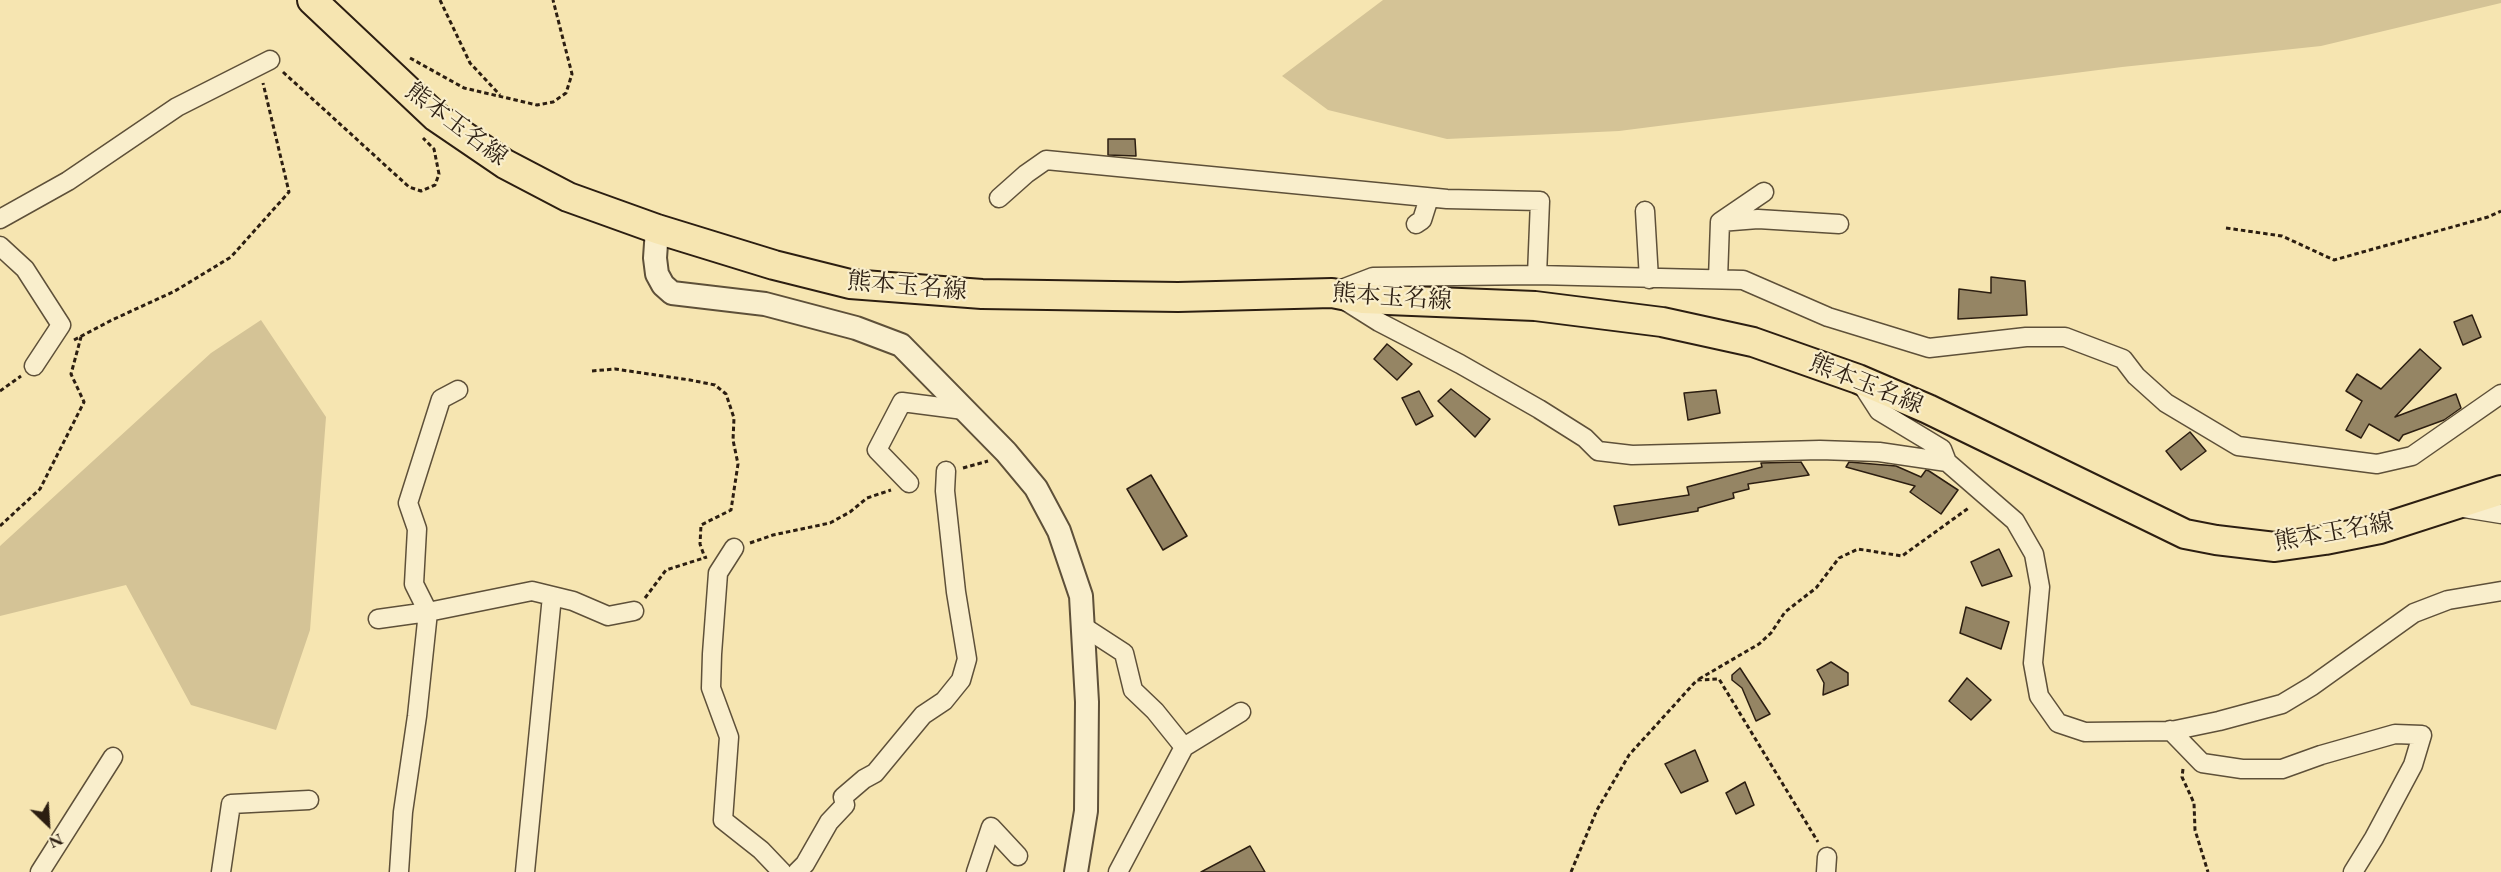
<!DOCTYPE html>
<meta charset="utf-8">
<style>
body{margin:0}
#map{position:relative;width:2501px;height:872px;overflow:hidden;background:#f6e5b1;font-family:"EB Garamond",serif}
canvas{display:block}
.north{position:absolute;left:18px;top:794px;width:60px;height:60px;-webkit-text-stroke:4px #f9eecc;paint-order:stroke;rotate:155deg;font-size:16px;font-weight:700;line-height:24px;text-align:center;color:#2c1e11}
.north::after{content:'';display:block;margin:auto;width:21px;height:27px;background:#2c1e11;clip-path:polygon(50% 0,100% 100%,50% 72%,0 100%)}
</style>
<div id="map">
<canvas width="2501" height="872"></canvas>
<div class="north">N</div>
</div>
<script>
const g = document.querySelector('canvas').getContext('2d');
g.lineJoin = 'round';
function paint(path, color) { g.fillStyle = color; g.fill(path, 'evenodd'); }
const toPath = rows => new Path2D(rows.map(r => 'M' + r).join(''));
function trace(path, color, width, dash) { g.strokeStyle = color; g.lineWidth = width; g.lineCap = dash ? 'butt' : 'round'; g.setLineDash(dash || []); g.stroke(path); }
function label(font, color, halo, rows, align = 'center') {
  g.font = font + ' "EB Garamond","Noto Serif JP",serif'; g.lineWidth = 4.5; g.setLineDash([]); g.textBaseline = 'middle'; g.strokeStyle = halo; g.fillStyle = color; for (const [text, x, y, turn = 0] of rows) {
    g.save(); g.translate(x, y); g.rotate((+turn || 0) * Math.PI / 180); g.textAlign = isNaN(turn) ? turn : align; if (halo) g.strokeText(text, 0, 0); g.fillText(text, 0, 0); g.restore();
  }
}
paint(toPath([
 [1383,0,2501,0,2501,3,2321,46,2122,67,1619,131,1447,139,1328,110,1282,76],
 [261,320,326,417,310,630,276,730,191,705,126,585,0,616,0,546,211,353]
]), '#d4c396');
const building = toPath([
 [1108,139,1135,139,1136,156,1108,155,1108,139],
 [1991,277,2025,281,2027,315,1958,319,1959,289,1991,293,1991,277],
 [2472,315,2481,337,2463,345,2454,322,2472,315],
 [1387,344,1412,364,1397,380,1374,359,1387,344],
 [2420,349,2441,368,2395,417,2456,394,2461,408,2444,420,2403,435,2399,441,2369,424,2361,438,2346,430,2362,401,2346,391,2357,374,2381,389,2420,349],
 [1451,389,1490,419,1475,437,1438,401,1451,389],
 [1716,390,1720,413,1688,420,1684,393,1716,390],
 [1419,391,1433,416,1416,425,1402,398,1419,391],
 [2190,432,2206,451,2181,470,2166,451,2190,432],
 [1801,462,1809,475,1748,484,1749,489,1733,493,1734,498,1698,508,1698,511,1619,525,1614,506,1689,495,1687,487,1762,467,1761,463,1801,462],
 [1849,462,1896,466,1921,477,1926,470,1929,471,1958,490,1941,514,1910,492,1915,486,1846,467,1849,462],
 [1151,475,1187,536,1163,550,1127,489,1151,475],
 [1999,549,2012,576,1982,586,1971,562,1999,549],
 [1966,607,2009,622,2001,649,1960,633,1966,607],
 [1831,662,1848,673,1848,685,1823,695,1824,683,1817,670,1831,662],
 [1740,668,1770,714,1756,721,1742,688,1732,680,1732,675,1740,668],
 [1967,678,1991,700,1971,720,1949,701,1967,678],
 [1695,750,1708,781,1681,793,1665,764,1695,750],
 [1745,782,1754,805,1736,814,1726,793,1745,782],
 [1250,846,1265,872,1201,872,1250,846]
]);
paint(building, '#958564');
trace(building, '#2c1e11', 1.5);
const minor = toPath([
 [999,198,1026,174,1046,160,1447,199,1540,201,1537,275],
 [1645,211,1649,279],
 [0,219,68,181,177,107,270,60],
 [1720,222,1758,219,1839,224],
 [1416,224,1422,220,1429,198],
 [0,246,25,269,61,325,34,366],
 [1718,279,1720,222,1764,192],
 [1334,292,1373,277,1537,275,1743,280,1828,317,1929,348,2026,337,2065,337,2123,359,2136,376,2166,403,2238,446,2377,464,2412,456,2501,394],
 [1344,300,1379,322,1460,364,1539,409,1585,438,1598,451,1632,455,1820,450,1879,452,1947,462,2015,521,2034,554,2040,587,2033,663,2039,696,2058,723,2085,732,2171,731,2219,721,2282,704,2312,686,2414,613,2448,600,2501,591],
 [1859,380,1879,411,1942,449,1947,462],
 [909,483,877,450,902,402,964,410],
 [2458,507,2501,514],
 [734,548,718,573,712,654,711,688,729,737,723,820,761,850,782,872],
 [378,619,428,612,532,591,573,601,608,616,634,611],
 [1084,627,1124,653,1133,690,1155,711,1184,747],
 [2170,730,2202,763,2242,769,2282,769,2321,755,2395,734,2422,735,2413,765,2374,838,2353,872],
 [40,872,113,757],
 [221,872,231,804,309,800],
 [399,872,403,812,417,716,428,612,414,584,417,529,408,503,441,399,458,390],
 [525,872,552,596],
 [797,872,805,864,829,822,845,805,843,797,864,779,875,773,923,715,944,701,961,680,967,659,956,592,945,491,946,471],
 [976,872,991,827,1018,856],
 [1118,872,1184,747,1241,712],
 [1826,872,1827,857]
]);
const tertiary = toPath([
 [657,229,655,258,657,274,663,285,672,293,765,304,856,328,901,345,1006,452,1036,488,1059,531,1081,596,1087,702,1086,811,1076,872]
]);
const primary = toPath([
 [312,0,436,117,505,164,568,197,657,229,774,265,850,284,982,294,1178,297,1332,293,1363,299,1535,306,1662,322,1753,342,1858,379,1928,409,2185,534,2216,540,2275,547,2325,540,2380,529,2501,490]
]);
trace(minor, '#5e5039', 21);
trace(tertiary, '#5e5039', 26);
trace(primary, '#2c1e11', 32);
trace(toPath([
 [440,0,470,63,500,95],
 [410,58,464,88,537,105,553,102,566,93,572,74,553,0],
 [283,72,409,187,421,191,435,185,439,174,434,149,423,138],
 [2226,228,2282,236,2334,260,2488,217,2501,211],
 [74,340,112,320,175,291,231,257,289,192,263,83],
 [592,371,615,369,690,380,715,385,726,394,734,418,733,440,738,464,731,510,701,525,700,544,705,558],
 [0,391,21,376],
 [963,468,988,461],
 [0,526,40,489,84,402,71,374,81,337],
 [750,543,773,535,830,523,850,512,867,498,891,490],
 [645,598,666,570,707,557],
 [1699,679,1759,644,1771,633,1785,612,1816,588,1839,558,1858,549,1902,556,1970,507],
 [2183,769,2182,777,2194,803,2195,830,2208,872],
 [1571,872,1597,810,1629,755,1697,680,1719,679,1818,842]
]), '#2c1e11', 3, [4.5, 3]);
trace(minor, '#f9eecc', 18);
trace(tertiary, '#f9eecc', 22);
trace(primary, '#f6e5b1', 28);
label('24px', '#2c1e11', '#f9eecc', [
 ["熊本玉名線",456,125,37],
 ["熊本玉名線",907,287,5],
 ["熊本玉名線",1392,298,4],
 ["熊本玉名線",1866,385,22],
 ["熊本玉名線",2334,533,-10]
]);
</script>
